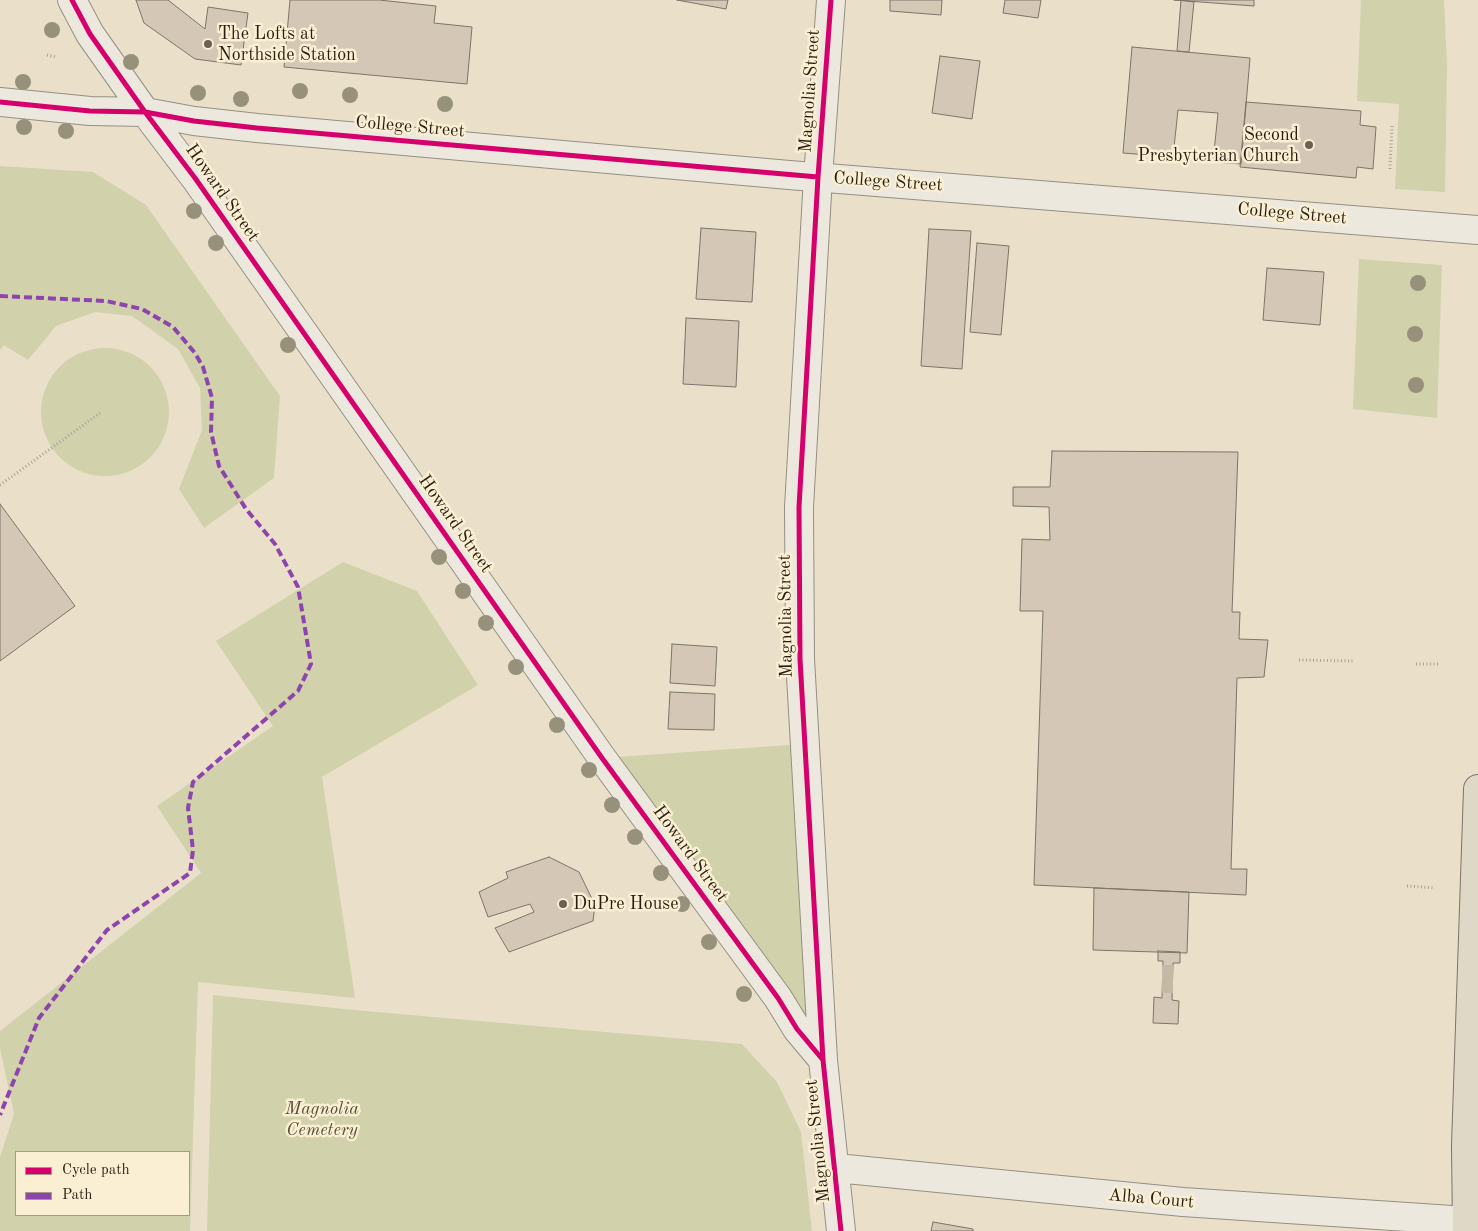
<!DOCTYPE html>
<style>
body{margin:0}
#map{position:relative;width:1478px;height:1231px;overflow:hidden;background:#eae0ca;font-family:"Old Standard TT",serif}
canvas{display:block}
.legend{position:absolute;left:15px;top:1151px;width:175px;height:65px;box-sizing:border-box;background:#faefd3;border:1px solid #a59b86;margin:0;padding:6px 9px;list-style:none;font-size:15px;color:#261d12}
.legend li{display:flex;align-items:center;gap:10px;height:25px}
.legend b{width:25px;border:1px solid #a59b86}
</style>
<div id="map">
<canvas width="1478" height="1231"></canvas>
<ul class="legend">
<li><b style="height:6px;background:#d6006c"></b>Cycle path</li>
<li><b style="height:6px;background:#8e44ad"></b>Path</li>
</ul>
</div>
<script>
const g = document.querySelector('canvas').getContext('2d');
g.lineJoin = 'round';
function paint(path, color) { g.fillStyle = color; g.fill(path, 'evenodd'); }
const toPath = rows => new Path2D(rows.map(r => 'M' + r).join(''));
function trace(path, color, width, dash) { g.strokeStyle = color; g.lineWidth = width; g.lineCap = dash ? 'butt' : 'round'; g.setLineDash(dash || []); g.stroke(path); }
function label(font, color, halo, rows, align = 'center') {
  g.font = font + ' "Old Standard TT",serif'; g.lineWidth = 5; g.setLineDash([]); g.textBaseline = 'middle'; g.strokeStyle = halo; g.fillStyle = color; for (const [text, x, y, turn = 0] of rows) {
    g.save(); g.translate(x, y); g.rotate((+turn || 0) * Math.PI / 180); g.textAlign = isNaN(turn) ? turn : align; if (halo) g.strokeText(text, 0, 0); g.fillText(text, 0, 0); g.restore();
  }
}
paint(toPath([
 [1361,0,1444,0,1447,65,1445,192,1395,189,1399,104,1357,101],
 [0,166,93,172,146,205,280,396,274,478,204,528,179,489,202,430,200,388,178,349,132,316,95,312,56,326,28,360,4,345,0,350],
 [1359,259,1442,265,1437,418,1353,409],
 '41 412a64 64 0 1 1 128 0a64 64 0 1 1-128 0Z',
 [343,562,417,591,478,685,322,777,355,998,198,982,190,1231,0,1231,0,1157,14,1114,0,1048,0,1031,201,873,157,806,273,726,216,641],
 [16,1152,189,1152,189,1215,16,1215],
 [804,744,823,1060,602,758],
 [213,995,354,1010,742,1044,777,1082,801,1132,812,1231,207,1231]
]), '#d1d1ab');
const building = toPath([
 [136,0,168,0,205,29,208,7,248,13,241,65,195,59,144,23,136,0],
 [290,0,379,0,436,6,434,23,472,27,467,84,284,67,290,0],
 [677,0,728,0,726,9,677,0],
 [890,0,942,0,941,15,890,11,890,0],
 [1005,0,1041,0,1038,18,1003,13,1005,0],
 [1174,0,1254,0,1254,6,1174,0],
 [1181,0,1194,2,1189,52,1177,51,1181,0],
 [1132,47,1250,58,1241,164,1213,162,1218,113,1178,110,1173,157,1123,153,1132,47],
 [940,56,980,61,972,119,932,113,940,56],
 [1246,102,1361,111,1360,125,1376,127,1373,169,1357,167,1356,178,1240,167,1246,102],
 [701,228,756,232,752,302,696,299,701,228],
 [929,229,971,231,962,369,921,366,929,229],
 [977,243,1009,246,1001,335,970,332,977,243],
 [1267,268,1324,272,1320,325,1263,320,1267,268],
 [686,318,739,321,736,387,683,384,686,318],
 [1052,451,1238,452,1232,612,1240,612,1239,639,1268,640,1264,677,1237,678,1231,869,1247,869,1246,895,1034,885,1043,611,1020,611,1022,539,1050,540,1049,507,1013,506,1013,487,1050,487,1052,451],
 [0,504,75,606,0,661,0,504],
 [672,644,717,647,715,686,670,683,672,644],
 [670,692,715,694,714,730,668,729,670,692],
 [549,857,579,872,595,905,593,921,509,952,495,928,534,912,530,904,488,917,479,892,508,878,506,872,549,857],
 [1094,888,1189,892,1187,953,1093,950,1094,888],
 [1158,951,1180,952,1180,963,1173,963,1172,1000,1179,1001,1178,1024,1153,1023,1154,997,1162,998,1163,961,1158,961,1158,951],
 [933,1222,973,1229,973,1231,931,1231,933,1222]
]);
paint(building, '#d5c7b6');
trace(building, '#7b7468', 1);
trace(toPath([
 [1162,979,1173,979]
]), '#c3b9a5', 28, [28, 14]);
const minor = toPath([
 [72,0,90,34,145,112,195,178,602,758,778,998,797,1029,823,1060],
 [831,0,818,177,799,507,800,659,823,1060,841,1231],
 [0,102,90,111,145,112,194,121,257,128,789,175,1478,230],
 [836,1168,1183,1202,1467,1221]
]);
const major = toPath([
 [1467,1231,1466,1145,1478,789]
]);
trace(minor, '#958f81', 30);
trace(major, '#7b7468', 30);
trace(toPath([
 [47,55,56,57],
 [1390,169,1392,126],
 [0,485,100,413],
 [1299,660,1355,661],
 [1416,664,1439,664],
 [1407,886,1435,888]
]), '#a7a299', 3, [1, 2.5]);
trace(minor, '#ede8dd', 28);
trace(major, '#e0d8c7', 28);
trace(toPath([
 [0,296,106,301,142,309,173,327,195,353,203,367,212,398,211,432,219,466,246,509,275,544,298,587,311,664,298,691,193,782,188,808,193,850,190,873,107,930,39,1018,0,1115]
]), '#8e44ad', 4, [8, 4]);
trace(toPath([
 [72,0,90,34,145,112,195,178,602,758,778,998,797,1029,823,1060],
 [831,0,818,177,799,507,800,659,823,1060,841,1231],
 [0,102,90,111,145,112,194,121,257,128,818,177]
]), '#d6006c', 5);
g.fillStyle = '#97907a';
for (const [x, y] of [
 [52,30],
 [131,62],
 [23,82],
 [300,91],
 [198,93],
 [350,95],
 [241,99],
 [445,104],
 [24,127],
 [66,131],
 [194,211],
 [216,243],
 [1418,283],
 [1415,334],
 [288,345],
 [1416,385],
 [439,557],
 [463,591],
 [486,623],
 [516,667],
 [557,725],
 [589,770],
 [612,805],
 [635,837],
 [661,873],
 [682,904],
 [709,942],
 [744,994]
]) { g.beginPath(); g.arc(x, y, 8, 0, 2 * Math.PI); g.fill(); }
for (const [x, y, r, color] of [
 [208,44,5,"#6b6152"],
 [1309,145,5,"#6b6152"],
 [563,904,5,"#6b6152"]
]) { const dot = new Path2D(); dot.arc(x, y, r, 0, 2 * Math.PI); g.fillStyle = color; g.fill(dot); trace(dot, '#faefd3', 2); }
label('18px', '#261d12', '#faefd3', [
 ["The Lofts at",218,34],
 ["Northside Station",218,55],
 ["Second",1299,135,"right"],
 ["Presbyterian Church",1299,156,"right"],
 ["DuPre House",573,904]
], 'left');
label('18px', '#261d12', '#faefd3', [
 ["Magnolia Street",810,91,-86],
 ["College Street",410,127,5],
 ["College Street",888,182,4],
 ["Howard Street",222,193,55],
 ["College Street",1292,214,5],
 ["Howard Street",455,524,55],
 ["Magnolia Street",786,616,-91],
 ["Howard Street",690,854,54],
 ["Magnolia Street",818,1141,-96],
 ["Alba Court",1151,1199,5]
]);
label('italic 18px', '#534f38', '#faefd3', [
 ["Magnolia",322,1109],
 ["Cemetery",322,1130]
]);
</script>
